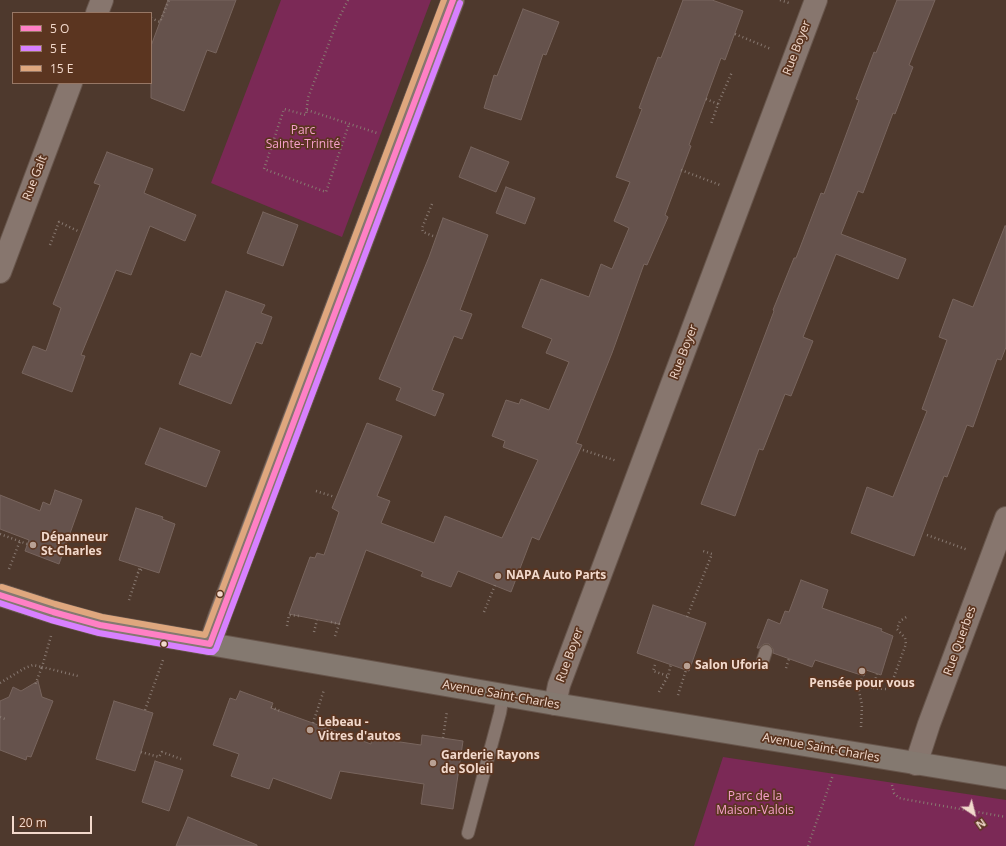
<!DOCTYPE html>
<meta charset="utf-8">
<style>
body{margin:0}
#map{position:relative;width:1006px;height:846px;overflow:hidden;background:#4e392d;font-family:"Open Sans",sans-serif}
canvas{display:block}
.legend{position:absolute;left:12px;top:12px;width:140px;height:72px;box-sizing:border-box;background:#5b3520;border:1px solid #977765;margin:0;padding:5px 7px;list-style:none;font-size:12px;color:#f2d9cc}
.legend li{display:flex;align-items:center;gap:8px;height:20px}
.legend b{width:20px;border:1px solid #977765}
.north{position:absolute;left:954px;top:794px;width:40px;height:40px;-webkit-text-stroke:3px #5b3520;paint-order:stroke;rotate:145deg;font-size:11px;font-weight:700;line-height:16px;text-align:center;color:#f2d9cc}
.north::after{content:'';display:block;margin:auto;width:14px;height:18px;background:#f2d9cc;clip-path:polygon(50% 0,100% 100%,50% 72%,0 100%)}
.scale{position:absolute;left:12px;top:816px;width:80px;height:18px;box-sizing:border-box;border:2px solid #f2d9cc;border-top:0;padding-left:5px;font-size:12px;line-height:14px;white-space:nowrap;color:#f2d9cc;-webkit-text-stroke:3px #5b3520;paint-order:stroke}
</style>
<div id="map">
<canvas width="1006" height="846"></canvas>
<ul class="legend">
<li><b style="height:5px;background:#ff80c5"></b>5 O</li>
<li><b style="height:5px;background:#d880ff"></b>5 E</li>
<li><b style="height:5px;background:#dfa77e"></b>15 E</li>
</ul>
<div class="north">N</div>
<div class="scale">20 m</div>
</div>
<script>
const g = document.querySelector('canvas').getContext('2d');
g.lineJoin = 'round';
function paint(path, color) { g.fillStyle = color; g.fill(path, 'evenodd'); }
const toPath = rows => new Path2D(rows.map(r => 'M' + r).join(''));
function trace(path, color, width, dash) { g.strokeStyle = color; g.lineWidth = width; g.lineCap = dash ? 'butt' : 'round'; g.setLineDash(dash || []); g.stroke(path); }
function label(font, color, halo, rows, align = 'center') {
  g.font = font + ' "Open Sans",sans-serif'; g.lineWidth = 3.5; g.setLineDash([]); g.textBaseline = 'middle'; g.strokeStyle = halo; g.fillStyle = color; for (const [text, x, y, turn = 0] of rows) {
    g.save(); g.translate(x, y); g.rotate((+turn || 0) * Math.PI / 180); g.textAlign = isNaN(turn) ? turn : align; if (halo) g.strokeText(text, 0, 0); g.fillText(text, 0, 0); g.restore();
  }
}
paint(toPath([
 [281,0,431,0,342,237,211,183],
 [723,757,1006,800,1006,846,694,846]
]), '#7b2956');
const building = toPath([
 [168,0,236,0,216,53,207,50,184,111,151,98,151,46,168,0],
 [683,0,712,0,743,11,725,60,721,58,689,145,691,146,665,215,668,217,647,265,644,264,612,353,576,443,582,445,539,540,532,537,511,592,458,571,451,587,421,576,423,572,366,550,339,624,289,614,310,557,315,558,317,553,324,555,339,512,332,508,367,423,402,436,377,496,390,501,381,523,434,543,445,516,502,538,538,460,503,447,505,441,492,436,506,400,519,404,521,399,549,410,569,362,546,353,552,339,522,327,541,279,589,297,601,264,612,269,629,228,614,221,630,182,616,177,642,109,639,108,658,57,661,58,683,0],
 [897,0,935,0,909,65,913,67,895,114,893,113,863,193,858,191,841,234,906,259,898,279,836,254,803,337,813,341,791,396,785,394,763,450,759,449,735,516,701,504,774,311,773,310,794,258,796,258,821,193,824,194,859,100,856,99,874,52,876,53,897,0],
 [523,9,559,22,546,55,543,54,521,120,484,108,494,75,497,76,523,9],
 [471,147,509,162,496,192,459,177,471,147],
 [107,152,153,169,144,193,196,215,185,241,150,226,131,275,116,270,81,355,85,356,72,392,22,373,33,346,46,351,61,308,53,304,100,185,94,183,107,152],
 [506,187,535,198,525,224,496,213,506,187],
 [263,212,298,225,283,266,247,253,263,212],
 [443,218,488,235,460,310,472,314,462,339,454,336,432,390,444,394,435,416,396,400,401,388,379,379,429,257,443,218],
 [1005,226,1006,226,1006,347,1001,360,997,359,973,427,967,425,947,477,944,476,914,556,851,533,867,487,893,497,927,411,922,409,947,340,939,337,953,299,973,307,1005,226],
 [226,291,265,305,261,313,272,317,262,344,256,342,231,404,179,384,191,353,201,357,226,291],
 [160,428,220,451,206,487,145,464,160,428],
 [55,490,82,500,59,564,25,551,29,540,0,529,0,495,40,511,43,502,50,505,55,490],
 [136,508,163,517,162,519,175,524,159,573,119,560,136,508],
 [801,580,828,590,822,608,882,629,881,631,893,636,881,675,866,670,864,676,815,660,812,667,773,653,773,649,769,644,764,644,759,648,757,648,768,619,780,624,785,611,789,612,801,580],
 [653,605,706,623,689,671,637,653,653,605],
 [38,681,42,697,53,701,31,757,27,756,26,760,0,750,0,701,9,697,13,687,21,691,38,681],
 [240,691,273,703,271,708,371,744,372,738,421,745,422,735,463,741,453,809,421,804,424,784,340,771,331,799,273,778,269,789,231,776,239,754,213,745,230,698,236,700,240,691],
 [114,701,153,713,135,771,96,759,114,701],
 [155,761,183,770,169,811,142,802,155,761],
 [188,817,257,845,257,846,176,846,188,817]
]);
paint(building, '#65524c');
trace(building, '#78655e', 1);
const lane = toPath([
 [763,660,766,651],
 [468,833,500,713,503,695]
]);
const street = toPath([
 [97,13,102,0],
 [0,272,71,83],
 [210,644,220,615,453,0],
 [555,704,559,685,565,669,816,0],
 [916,764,929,724,1006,518]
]);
const secondary = toPath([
 [0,595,53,612,100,625,555,704,1006,778]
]);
trace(lane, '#67554b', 14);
trace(street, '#67554b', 24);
trace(secondary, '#67554b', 24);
trace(toPath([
 [348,0,337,22,308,98,306,115,284,109,264,169,326,192,349,124],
 [780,0,789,3],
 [151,18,160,22,169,0],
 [735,34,771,49],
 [706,99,718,104,711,124],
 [718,104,732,72],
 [307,110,377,133],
 [681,170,720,185],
 [432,204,422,228,423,232,433,236],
 [50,245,59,222,80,232],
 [583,450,617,461],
 [316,491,335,497],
 [0,534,27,544],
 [927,535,968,550],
 [9,569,20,541],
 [138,573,143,568],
 [129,600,140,567],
 [484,612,495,585],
 [687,617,712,554,703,551],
 [331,622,339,624,335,636],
 [287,626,289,615,300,616],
 [314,632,317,620],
 [51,636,42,667,78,676],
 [655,665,653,671,668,676],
 [786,668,789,659],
 [0,683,25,668,33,665,42,667,35,685],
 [860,683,873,688,877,674],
 [873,688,886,689,891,685,906,644,905,638,897,629,900,621,908,616],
 [659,692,668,676,671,664],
 [678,695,686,670],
 [271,707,280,711],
 [145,710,163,660],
 [0,717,5,719],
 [313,723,324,690],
 [861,727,862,705,859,691,862,676],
 [443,738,447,711],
 [141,752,159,757,162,752,181,759],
 [892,785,894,793,899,798,909,800,1006,817],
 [808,846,833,775]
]), '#887971', 2.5, [1, 3]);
trace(lane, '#87766e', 12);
trace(street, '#87766e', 22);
trace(secondary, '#847970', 22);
trace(toPath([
 [0,595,53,612,100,625,210,644,453,0]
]), '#ff80c5', 6);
trace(toPath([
 [0,603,51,620,99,633,209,652,213,652,216,649,460,3]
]), '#d880ff', 6);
trace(toPath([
 [2,587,55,604,102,617,205,635,444,0]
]), '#dfa77e', 6);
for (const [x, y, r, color] of [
 [33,545,4,"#b9a194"],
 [498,576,4,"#b9a194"],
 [220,594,3.5,"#f2d9cc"],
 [164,644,3.5,"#f2d9cc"],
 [687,666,4,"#b9a194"],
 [862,671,4,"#b9a194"],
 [310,730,4,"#b9a194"],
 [433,763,4,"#b9a194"]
]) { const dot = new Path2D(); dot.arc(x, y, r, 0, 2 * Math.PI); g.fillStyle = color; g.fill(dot); trace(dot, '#5b3520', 1.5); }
label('12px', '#f2d9cc', '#5b3520', [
 ["Rue Boyer",797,48,-69],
 ["Rue Galt",35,178,-69],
 ["Rue Boyer",684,352,-69],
 ["Rue Querbes",960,641,-70],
 ["Rue Boyer",570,655,-70],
 ["Avenue Saint-Charles",501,695,10],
 ["Avenue Saint-Charles",821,748,10]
]);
label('12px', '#f7a0cc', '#5b3520', [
 ["Parc",303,131],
 ["Sainte-Trinité",303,145],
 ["Parc de la",755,797],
 ["Maison-Valois",755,811]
]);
label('bold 12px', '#f2d9cc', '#5b3520', [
 ["Dépanneur",41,538],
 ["St-Charles",41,552],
 ["NAPA Auto Parts",506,576],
 ["Salon Uforia",695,666],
 ["Pensée pour vous",862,684,"center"],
 ["Lebeau -",318,723],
 ["Vitres d'autos",318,737],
 ["Garderie Rayons",441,756],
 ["de SOleil",441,770]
], 'left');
</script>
